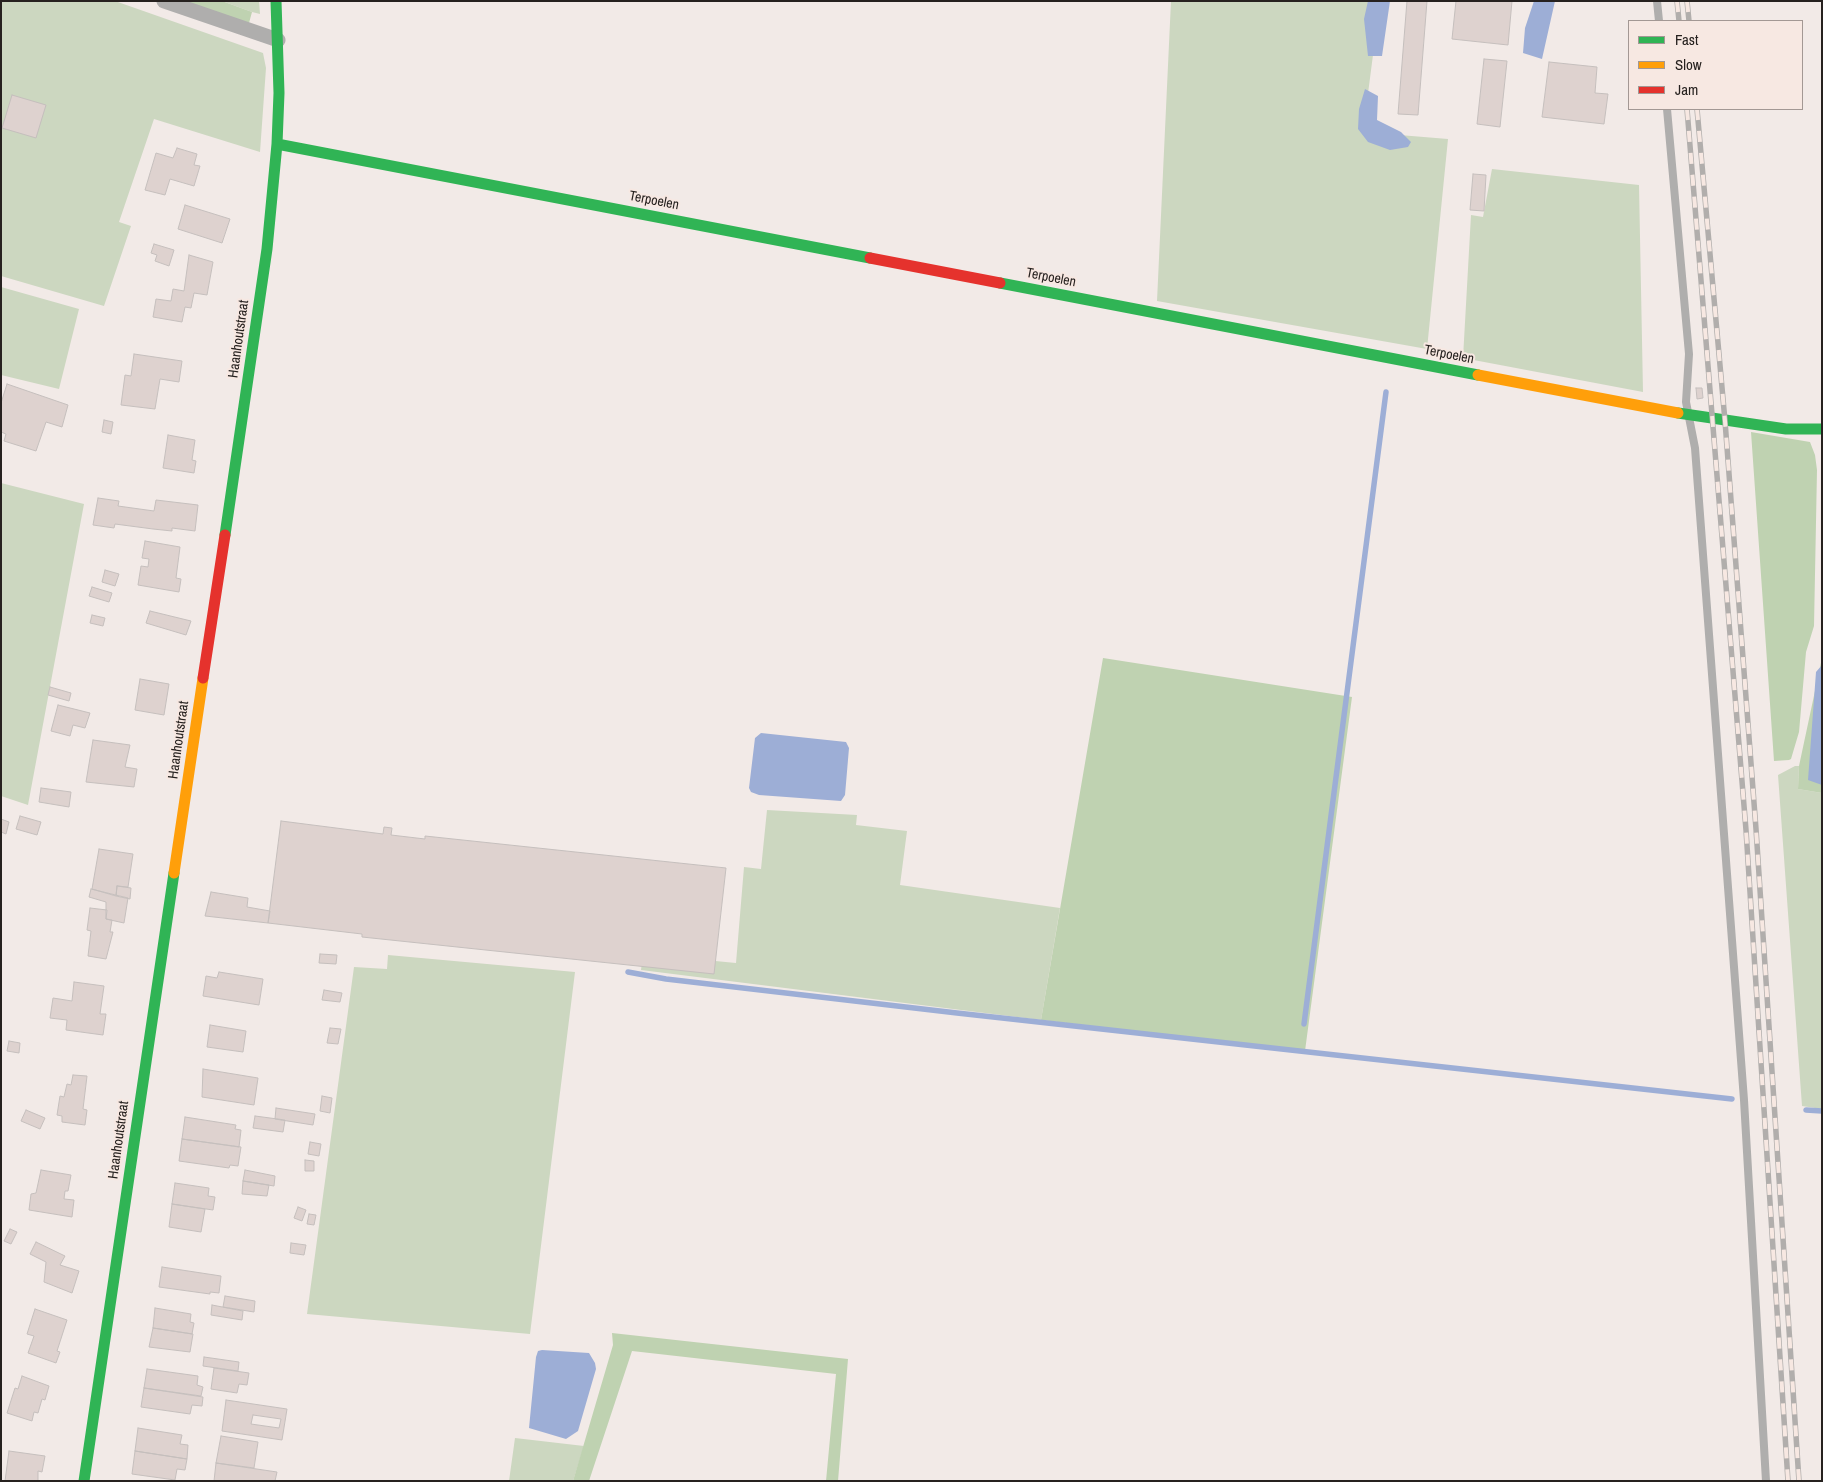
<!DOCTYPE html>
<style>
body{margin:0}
#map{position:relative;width:1823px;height:1482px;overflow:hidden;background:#f2eae7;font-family:"Archivo Narrow",sans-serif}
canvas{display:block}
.frame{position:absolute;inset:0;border:2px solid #26211f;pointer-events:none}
.legend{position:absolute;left:1628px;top:20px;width:175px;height:90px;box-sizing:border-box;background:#f7e8e2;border:1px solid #a39894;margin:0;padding:6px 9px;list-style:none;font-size:15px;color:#26211f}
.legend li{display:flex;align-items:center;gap:10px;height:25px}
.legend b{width:25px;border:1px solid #a39894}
</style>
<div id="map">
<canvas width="1823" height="1482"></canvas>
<div class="frame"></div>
<ul class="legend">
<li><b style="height:6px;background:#30b455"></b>Fast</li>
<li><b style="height:6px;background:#ff9f0a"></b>Slow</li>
<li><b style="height:6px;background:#e5322d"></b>Jam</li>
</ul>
</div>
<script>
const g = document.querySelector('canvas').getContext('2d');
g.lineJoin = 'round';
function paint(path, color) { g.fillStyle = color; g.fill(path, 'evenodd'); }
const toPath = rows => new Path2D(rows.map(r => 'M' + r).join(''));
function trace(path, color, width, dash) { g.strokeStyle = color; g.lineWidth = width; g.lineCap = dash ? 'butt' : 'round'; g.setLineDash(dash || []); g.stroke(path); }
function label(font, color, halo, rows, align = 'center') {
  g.font = font + ' "Archivo Narrow",sans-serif'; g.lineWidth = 4; g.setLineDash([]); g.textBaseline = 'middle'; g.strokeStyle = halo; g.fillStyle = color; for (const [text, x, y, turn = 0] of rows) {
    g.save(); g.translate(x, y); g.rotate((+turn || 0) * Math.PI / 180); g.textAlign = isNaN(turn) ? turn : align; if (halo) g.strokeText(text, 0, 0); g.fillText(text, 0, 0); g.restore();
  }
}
paint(toPath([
 [1,1,115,1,263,53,266,68,260,152,154,119,119,222,131,226,104,306,1,276],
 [222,1,259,1,260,14,252,12],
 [1171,1,1380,1,1363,132,1448,139,1427,349,1157,301],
 [1492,169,1639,185,1643,392,1463,358,1471,215,1483,217],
 [1,287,79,309,59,389,1,375],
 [1,483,84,504,28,805,1,796],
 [1795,766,1799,766,1798,789,1822,793,1822,1109,1802,1106,1778,775],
 [767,810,857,815,856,825,907,831,900,885,1060,908,1041,1020,641,970,643,954,736,963,744,867,761,869],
 [388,955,575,972,530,1334,307,1314,354,967,387,969],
 [515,1438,584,1446,573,1481,509,1481]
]), '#ccd7c0');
paint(toPath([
 [184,1,222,1,252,12,249,23],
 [1751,432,1810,442,1815,455,1817,470,1814,626,1806,652,1799,732,1791,759,1789,760,1774,761],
 [1103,658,1352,697,1305,1051,1041,1020],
 [1822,658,1822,793,1798,789,1799,766],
 [612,1333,848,1359,838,1481,826,1481,836,1374,632,1351,589,1481,573,1481,613,1345]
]), '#bfd2b1');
paint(toPath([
 [1368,1,1390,1,1382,56,1368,56,1364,19],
 [1534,1,1555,1,1542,59,1523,53,1525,28],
 [1365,89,1378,96,1377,120,1401,132,1411,142,1408,147,1390,150,1368,142,1358,129,1359,109],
 [1822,665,1822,785,1808,780,1816,672],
 [761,733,846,742,849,748,845,795,841,801,759,795,751,792,749,788,755,738],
 [542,1350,589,1353,595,1363,596,1369,578,1431,566,1439,529,1428,536,1357,538,1351]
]), '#9daed6');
trace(toPath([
 [628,972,666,979,957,1013,1732,1099],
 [1304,1024,1386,392],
 [1806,1110,1822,1111]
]), '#9daed6', 5.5);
const building = toPath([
 [1407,1,1427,1,1418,115,1398,114,1407,1],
 [1456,1,1512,1,1508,45,1452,39,1456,1],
 [1484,59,1507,61,1500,127,1477,124,1484,59],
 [1549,62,1597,67,1595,93,1608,94,1604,124,1542,117,1549,62],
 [12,95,46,105,36,138,2,128,12,95],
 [177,148,197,154,194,165,200,166,194,186,170,179,165,195,145,190,156,153,173,158,177,148],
 [1473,174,1486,175,1484,211,1470,210,1473,174],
 [185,205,230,219,222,243,178,229,185,205],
 [154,244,174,250,169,266,155,261,157,255,151,253,154,244],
 [189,255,213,262,207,295,194,293,191,308,185,307,182,322,153,317,156,299,171,301,173,289,184,291,189,255],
 [134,354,182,361,179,382,160,379,155,409,121,405,125,375,131,376,134,354],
 [7,384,68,405,62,427,46,422,36,451,4,441,6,434,1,432,1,403,7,384],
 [1696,388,1702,388,1703,398,1697,399,1696,388],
 [104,420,113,422,111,434,102,432,104,420],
 [168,435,195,440,192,460,196,461,194,473,163,468,168,435],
 [98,498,119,501,118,506,154,511,156,500,198,505,195,531,172,528,172,531,153,529,115,524,114,528,93,525,98,498],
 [145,541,180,547,176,578,181,579,179,592,138,585,141,566,148,567,149,559,142,558,145,541],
 [105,570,119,574,115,586,102,582,105,570],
 [92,587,112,593,109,602,89,596,92,587],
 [150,611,191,621,186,635,146,623,150,611],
 [92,615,105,618,103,626,90,623,92,615],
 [140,679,169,684,164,715,135,710,140,679],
 [50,687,71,693,69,701,48,695,50,687],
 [58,705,90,713,85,728,73,725,70,736,51,731,58,705],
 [93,740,130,745,125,767,137,769,134,787,86,782,93,740],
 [41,788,71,792,69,807,39,802,41,788],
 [20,816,41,822,37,835,16,829,20,816],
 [1,819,9,822,6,834,1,832,1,819],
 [281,821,383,834,384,827,392,828,391,835,425,839,425,836,726,868,714,974,362,937,362,934,268,923,281,821],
 [99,849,133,854,128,887,117,886,116,896,92,889,99,849],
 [117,886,131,888,130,899,116,896,117,886],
 [91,889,128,898,124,923,106,919,106,902,89,897,91,889],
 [211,892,248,898,247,907,270,911,268,923,205,916,211,892],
 [90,908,107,910,106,919,112,920,110,932,113,932,106,959,88,956,91,931,87,930,90,908],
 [320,954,337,955,336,964,319,963,320,954],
 [219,972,263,979,259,1005,203,996,206,976,217,978,219,972],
 [74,982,104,986,100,1014,106,1014,103,1035,66,1030,67,1020,50,1018,53,998,72,1001,74,982],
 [324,990,342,993,340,1002,322,1000,324,990],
 [210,1025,246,1031,243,1052,207,1047,210,1025],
 [330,1028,341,1029,338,1044,327,1043,330,1028],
 [9,1041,20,1043,19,1053,7,1051,9,1041],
 [203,1069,258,1078,254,1105,202,1097,203,1069],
 [73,1075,87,1076,83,1109,87,1110,85,1125,62,1122,62,1116,57,1115,60,1096,64,1097,67,1084,71,1085,73,1075],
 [322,1096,332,1098,330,1113,320,1111,322,1096],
 [276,1108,315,1114,313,1125,275,1119,276,1108],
 [26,1110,45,1118,40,1129,21,1121,26,1110],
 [255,1116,285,1120,283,1132,253,1128,255,1116],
 [185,1117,236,1125,235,1129,241,1130,239,1147,182,1139,185,1117],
 [182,1139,241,1147,238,1166,230,1165,229,1168,179,1161,182,1139],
 [310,1142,321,1144,319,1156,308,1154,310,1142],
 [305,1160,314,1161,314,1171,305,1171,305,1160],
 [41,1170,71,1175,68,1191,65,1191,64,1199,74,1200,72,1217,29,1210,31,1194,36,1193,41,1170],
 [245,1170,275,1176,274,1186,243,1181,245,1170],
 [243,1181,269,1185,267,1196,242,1194,243,1181],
 [175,1183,209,1188,208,1196,215,1197,213,1210,172,1204,175,1183],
 [172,1204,205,1209,201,1232,169,1227,172,1204],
 [298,1207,306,1210,302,1221,294,1218,298,1207],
 [309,1214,316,1215,314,1225,307,1224,309,1214],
 [10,1229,17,1232,11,1244,4,1241,10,1229],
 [36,1242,65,1256,60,1265,79,1271,72,1293,44,1282,46,1262,30,1254,36,1242],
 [291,1243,306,1245,304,1255,290,1253,291,1243],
 [162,1267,221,1276,219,1293,210,1292,210,1294,159,1287,162,1267],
 [225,1296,255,1301,254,1312,223,1307,225,1296],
 [212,1305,243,1311,242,1320,211,1315,212,1305],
 [155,1308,191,1314,190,1322,194,1323,192,1334,153,1328,155,1308],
 [35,1309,67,1320,57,1351,60,1352,56,1363,28,1353,34,1336,27,1334,35,1309],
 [153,1328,193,1334,190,1352,149,1347,153,1328],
 [204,1357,239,1362,238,1371,203,1366,204,1357],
 [214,1368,249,1373,247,1385,239,1384,237,1393,211,1389,214,1368],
 [147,1369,198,1376,197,1385,203,1387,201,1396,144,1388,147,1369],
 [22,1376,49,1386,45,1400,42,1399,38,1413,34,1412,32,1421,7,1413,15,1388,18,1389,22,1376],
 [144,1388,203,1397,202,1406,192,1405,190,1414,141,1407,144,1388],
 [226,1400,287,1409,282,1440,222,1431,226,1400],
 [253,1415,281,1419,279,1428,251,1424,253,1415],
 [138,1428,182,1435,180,1444,188,1445,187,1459,135,1451,138,1428],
 [221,1436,258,1442,254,1468,216,1463,221,1436],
 [9,1451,45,1456,42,1472,38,1471,38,1481,5,1481,9,1451],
 [135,1451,187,1459,185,1470,177,1469,175,1480,132,1474,135,1451],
 [216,1463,277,1472,275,1481,214,1481,216,1463]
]);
paint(building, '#ded2cf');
trace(building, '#c5bfbd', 1);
trace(toPath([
 [1657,1,1659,21],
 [1667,109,1689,354,1686,402,1695,448,1744,1100,1766,1481]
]), '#afaead', 8);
trace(toPath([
 [164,1,278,40]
]), '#afaead', 15);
trace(toPath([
 [277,144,870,258],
 [1000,283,1478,375],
 [1678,413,1786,429,1822,429],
 [225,535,267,249,277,144,279,93,276,1],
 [84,1481,174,873]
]), '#30b455', 11);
trace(toPath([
 [1478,375,1678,413],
 [174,873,203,678]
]), '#ff9f0a', 11);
trace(toPath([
 [870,258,1000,283],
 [203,678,225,535]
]), '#e5322d', 11);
const rail = toPath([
 [1677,1,1679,21],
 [1687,1,1689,21],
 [1687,109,1746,830,1788,1481],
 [1697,109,1725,421,1756,829,1799,1481]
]);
trace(rail, '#b1aeac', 5.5);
trace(rail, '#f7e8e2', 4, [11]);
label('14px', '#26211f', '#f7e8e2', [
 ["Terpoelen",654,201,11],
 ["Terpoelen",1051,278,11],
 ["Haanhoutstraat",239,339,-82],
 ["Terpoelen",1449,355,11],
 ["Haanhoutstraat",179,740,-82],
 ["Haanhoutstraat",119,1140,-82]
]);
</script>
